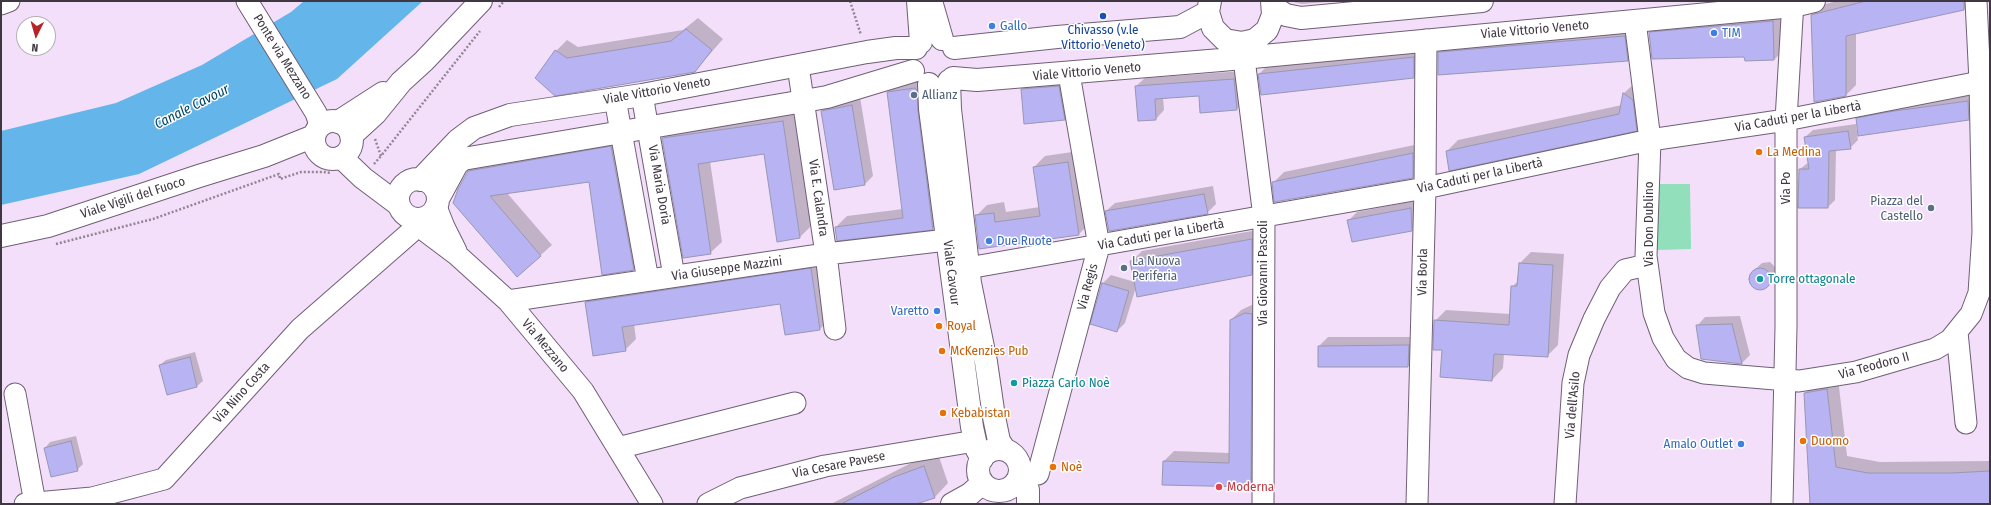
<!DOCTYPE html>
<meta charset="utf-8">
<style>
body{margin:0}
#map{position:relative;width:1991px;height:505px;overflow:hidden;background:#f3dff9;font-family:"Fira Sans Condensed",sans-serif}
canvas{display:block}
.frame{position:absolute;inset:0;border:2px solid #3f3741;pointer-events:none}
.north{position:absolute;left:16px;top:16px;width:40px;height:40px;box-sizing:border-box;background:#fff;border:1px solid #b2afb3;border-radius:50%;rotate:185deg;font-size:11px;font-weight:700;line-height:16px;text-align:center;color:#3f3741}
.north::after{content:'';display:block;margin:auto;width:14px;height:18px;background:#b52426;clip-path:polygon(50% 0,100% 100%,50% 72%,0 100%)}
</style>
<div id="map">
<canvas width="1991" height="505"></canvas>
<div class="frame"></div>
<div class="north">N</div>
</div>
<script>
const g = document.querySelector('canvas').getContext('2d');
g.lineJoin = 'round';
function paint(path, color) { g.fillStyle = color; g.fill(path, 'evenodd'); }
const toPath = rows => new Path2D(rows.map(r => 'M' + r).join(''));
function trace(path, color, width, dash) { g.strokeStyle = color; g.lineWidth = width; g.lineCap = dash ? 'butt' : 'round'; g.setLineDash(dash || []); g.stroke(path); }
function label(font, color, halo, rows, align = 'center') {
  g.font = font + ' "Fira Sans Condensed",sans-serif'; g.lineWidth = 3; g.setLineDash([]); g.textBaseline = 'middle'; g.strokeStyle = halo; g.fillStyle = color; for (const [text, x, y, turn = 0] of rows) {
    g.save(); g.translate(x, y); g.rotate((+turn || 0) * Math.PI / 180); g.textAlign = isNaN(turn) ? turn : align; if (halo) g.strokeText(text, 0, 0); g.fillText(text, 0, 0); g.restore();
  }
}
paint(toPath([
 [1656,184,1690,184,1691,249,1657,250]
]), '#92dfbc');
paint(toPath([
 [304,1,423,1,337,79,139,174,1,205,1,131,116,103,202,65,291,12]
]), '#63b5ea');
paint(toPath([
 [1289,1,1338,1,1302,4],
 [1837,1,1972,1,1964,9,1856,33,1856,85,1846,95,1812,15,1822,5],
 [1783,10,1785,48,1774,60,1745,56,1650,33,1661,21],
 [698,18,723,39,695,71,556,94,556,51,567,40,578,47,683,30],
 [1636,25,1639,49,1628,60,1439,52,1450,41],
 [1425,47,1424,66,1413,77,1259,74,1270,63],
 [1243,71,1246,101,1237,109,1201,112,1200,95,1163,97,1164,110,1156,119,1136,86,1145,78],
 [926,77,944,217,933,229,838,240,836,227,847,216,903,209,888,92,899,81],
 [1067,78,1073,111,1064,119,1022,89,1031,81],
 [1635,83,1647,119,1636,130,1447,151,1458,140,1622,105,1624,93],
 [1977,93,1977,111,1968,119,1857,119,1866,110],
 [860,97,873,176,865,184,822,111,831,102],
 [794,111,811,226,800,237,765,153,710,161,722,242,710,253,663,139,674,127],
 [1856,124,1858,140,1850,148,1836,150,1835,200,1828,207,1800,169,1809,162,1805,137,1813,130],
 [622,136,645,258,634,269,590,181,507,193,552,245,517,276,469,171,481,160],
 [1424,143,1424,166,1413,177,1273,183,1284,172],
 [1079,151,1090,223,1079,234,980,248,976,216,987,205,1004,202,1006,212,1040,207,1034,167,1045,156],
 [1213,186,1216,204,1207,213,1106,211,1115,203],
 [1419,200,1420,221,1411,230,1348,221,1357,212],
 [1263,229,1262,263,1251,274,1136,287,1125,323,1117,331,1102,284,1111,275,1135,282,1131,262,1142,251],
 [1531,252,1564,254,1558,345,1547,356,1504,354,1503,368,1492,380,1443,349,1435,321,1446,310,1511,314,1512,287,1519,280,1520,263],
 [822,258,831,318,820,329,781,303,634,324,636,339,625,350,586,302,597,291],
 [1770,262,1776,268,1776,277,1765,288,1756,289,1750,283,1750,274,1762,263],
 [1256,303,1261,476,1251,486,1164,461,1174,451,1230,453,1231,320,1241,310],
 [1740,316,1750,355,1742,363,1702,359,1697,326,1705,317],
 [1328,337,1417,337,1417,358,1408,366,1319,366,1319,346],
 [195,352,203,381,197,386,160,365,166,360],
 [1838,378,1847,456,1880,462,1990,461,1990,504,1811,504,1805,393,1816,382],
 [76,436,83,464,77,470,45,448,50,442],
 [938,454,948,483,935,497,913,504,831,504,909,464]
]), '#0003');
const building = toPath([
 [1866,1,1964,1,1964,10,1846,36,1846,96,1814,102,1811,15,1866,1],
 [1773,21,1774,60,1745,61,1744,57,1652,59,1649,32,1773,21],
 [686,29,712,50,695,72,555,96,535,78,555,50,567,58,671,41,686,29],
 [1625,36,1628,61,1438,75,1438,52,1625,36],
 [1414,57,1414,78,1261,95,1258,74,1414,57],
 [1234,79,1237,110,1200,113,1199,96,1155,99,1156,120,1138,121,1135,86,1234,79],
 [1059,86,1065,120,1024,124,1021,89,1059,86],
 [915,88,917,90,918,111,933,230,837,241,835,227,903,218,887,92,915,88],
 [1623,93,1633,100,1637,131,1449,171,1446,151,1619,114,1623,93],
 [1968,101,1969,120,1858,136,1856,118,1894,111,1968,101],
 [852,105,865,185,834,190,821,111,852,105],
 [783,121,800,238,777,242,764,154,698,164,711,254,683,258,662,138,783,121],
 [1848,131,1851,149,1829,151,1828,208,1798,208,1799,169,1809,169,1804,137,1848,131],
 [611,146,634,270,602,275,589,182,490,196,541,256,517,277,453,203,458,189,468,171,611,146],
 [1413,153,1413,178,1274,202,1272,182,1413,153],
 [1068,162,1079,235,979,249,975,215,994,213,995,222,1040,216,1033,167,1068,162],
 [1204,194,1208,214,1109,231,1105,211,1204,194],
 [1411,208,1412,231,1352,242,1347,220,1411,208],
 [1252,239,1252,275,1137,297,1130,261,1252,239],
 [1519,263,1553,265,1548,357,1494,354,1492,381,1440,377,1442,350,1433,350,1434,320,1509,325,1511,286,1517,286,1519,263],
 '1749 279a11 11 0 1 1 22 0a11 11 0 1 1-22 0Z',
 [811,268,820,330,785,335,780,304,622,327,626,351,593,356,585,302,811,268],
 [1102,283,1129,291,1117,332,1090,324,1102,283],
 [1245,313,1252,314,1251,487,1162,485,1163,461,1229,463,1230,320,1245,313],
 [1732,324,1742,364,1701,359,1696,325,1732,324],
 [1409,345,1408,367,1318,367,1318,346,1409,345],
 [190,357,197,387,167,395,159,365,190,357],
 [1827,389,1836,467,1868,473,1951,473,1990,471,1990,504,1810,504,1804,393,1827,389],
 [71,441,78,471,51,477,44,448,71,441],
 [924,466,935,498,916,504,841,504,894,477,924,466]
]);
paint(building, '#b8b3f3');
trace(building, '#9896b2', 1);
const minor = toPath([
 [247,1,316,113,320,125],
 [1,4,9,1],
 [1635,21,1650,140,1646,256,1654,313,1663,338,1676,359,1688,368,1704,373,1799,381,1856,372,1935,349,1950,340,1971,314,1979,293,1983,232,1980,82,1976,1],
 [1242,43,1264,217,1263,504],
 [798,66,826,254,835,329],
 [642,95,674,276],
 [615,99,648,280],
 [436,207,444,227,456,251],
 [418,219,424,230,456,254,508,301,583,391,652,504],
 [968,268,1425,188,1650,140,1786,120,1990,80],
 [508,301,826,254,947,240],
 [1957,332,1966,423],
 [15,394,35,503],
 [618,448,795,403],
 [1038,474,1099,246,1069,74],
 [25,504,92,498,164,479,300,329,411,232,418,219],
 [708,504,740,488,825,466,975,441],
 [1417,504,1425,188,1426,40],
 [1565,504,1573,383,1579,355,1594,319,1610,288,1625,270,1647,265],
 [1782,504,1786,327,1786,120,1793,1]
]);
const major = toPath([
 [918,1,921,42],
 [931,1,942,39],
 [1210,1,1208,12,1213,28,1225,40,1242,43,1255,40,1267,30,1273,15,1272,1],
 [1273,7,1286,15,1301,18,1482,1],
 [954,48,1057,37,1180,27,1208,12],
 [953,78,977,80,1221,60,1793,6,1814,1],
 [949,81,950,109,970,283,986,362,994,417,999,441,1005,450],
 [929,84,930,109,972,427,977,450,982,459],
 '314 140a19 19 0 1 1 38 0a19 19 0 1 1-38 0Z',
 [338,122,383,93],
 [351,136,375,114,401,82,424,61,481,1],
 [341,157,363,178,399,205],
 '398 199a20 20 0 1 1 40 0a20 20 0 1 1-40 0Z',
 [420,180,458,140,474,128,510,115,642,95,867,52,896,48,916,48],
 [438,199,457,164,463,159,804,101,827,97,913,71],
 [1,236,48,226,199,176,264,156,314,136],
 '978 470a21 21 0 1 1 42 0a21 21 0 1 1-42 0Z',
 [1020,473,1025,481,1028,490,1028,504],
 [952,504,970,494,978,487,981,480]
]);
trace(minor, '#705f76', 23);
trace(major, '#705f76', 24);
trace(toPath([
 [850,1,861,35],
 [499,7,504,1],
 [375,139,381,156,480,31],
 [374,164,381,156],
 [56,244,153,219,279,174,280,179,301,172,323,172,331,173]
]), '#928596', 2.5, [2, 2]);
trace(minor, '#fff', 21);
trace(major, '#fff', 22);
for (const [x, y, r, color] of [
 [1103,16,4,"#1a4fb4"],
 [992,26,4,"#3f7fe0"],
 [1714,33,4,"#3f7fe0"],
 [914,95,4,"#5c6f8a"],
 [1759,152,4,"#e8710a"],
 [1931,208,4,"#5c6f8a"],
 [989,241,4,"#3f7fe0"],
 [1124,268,4,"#5c6f8a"],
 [1760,279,4,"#0f9aa8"],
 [937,311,4,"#3f7fe0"],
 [939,326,4,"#e8710a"],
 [942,351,4,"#e8710a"],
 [1014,383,4,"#0f9aa8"],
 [943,413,4,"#e8710a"],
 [1803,441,4,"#e8710a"],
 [1741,444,4,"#3f7fe0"],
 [1053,467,4,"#e8710a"],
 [1219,487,4,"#e0444e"]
]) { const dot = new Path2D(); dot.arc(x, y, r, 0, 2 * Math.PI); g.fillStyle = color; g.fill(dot); trace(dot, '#fff', 1.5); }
label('13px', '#366cbe', '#fff', [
 ["Gallo",1000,26],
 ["TIM",1722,33],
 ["Due Ruote",997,241],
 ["Varetto",929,311,"right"],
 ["Amalo Outlet",1733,444,"right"]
], 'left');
label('13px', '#164399', '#fff', [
 ["Chivasso (v.le",1103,30],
 ["Vittorio Veneto)",1103,45]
]);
label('13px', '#3f3741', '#fff', [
 ["Viale Vittorio Veneto",1535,30,-5],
 ["Ponte via Mezzano",282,57,58],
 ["Viale Vittorio Veneto",1087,72,-5],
 ["Viale Vittorio Veneto",657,91,-10],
 ["Via Caduti per la Libertà",1798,117,-10],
 ["Via Caduti per la Libertà",1480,176,-12],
 ["Via Maria Doria",659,185,80],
 ["Via Po",1786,188,-90],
 ["Viale Vigili del Fuoco",133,198,-18],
 ["Via E. Calandra",818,198,82],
 ["Via Don Dublino",1649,224,-90],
 ["Via Caduti per la Libertà",1161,235,-10],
 ["Via Giuseppe Mazzini",727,269,-8],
 ["Via Borla",1423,272,-89],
 ["Viale Cavour",951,273,83],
 ["Via Giovanni Pascoli",1263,273,-90],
 ["Via Regis",1088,287,-75],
 ["Via Mezzano",545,346,50],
 ["Via Teodoro II",1874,366,-15],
 ["Via Nino Costa",242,393,-48],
 ["Via dell'Asilo",1573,405,-85],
 ["Via Cesare Pavese",839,465,-11]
]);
label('13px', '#4e5e75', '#fff', [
 ["Allianz",922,95],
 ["Piazza del",1923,201,"right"],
 ["Castello",1923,216,"right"],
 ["La Nuova",1132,261],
 ["Periferia",1132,276]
], 'left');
label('13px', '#c56008', '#fff', [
 ["La Medina",1767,152],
 ["Royal",947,326],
 ["McKenzies Pub",950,351],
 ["Kebabistan",951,413],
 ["Duomo",1811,441],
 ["Noè",1061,467]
], 'left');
label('13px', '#0d838f', '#fff', [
 ["Torre ottagonale",1768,279],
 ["Piazza Carlo Noè",1022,383]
], 'left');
label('13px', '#be3a42', '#fff', [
 ["Moderna",1227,487]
], 'left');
label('italic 14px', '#004569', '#fff', [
 ["Canale Cavour",192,107,-27]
]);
</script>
